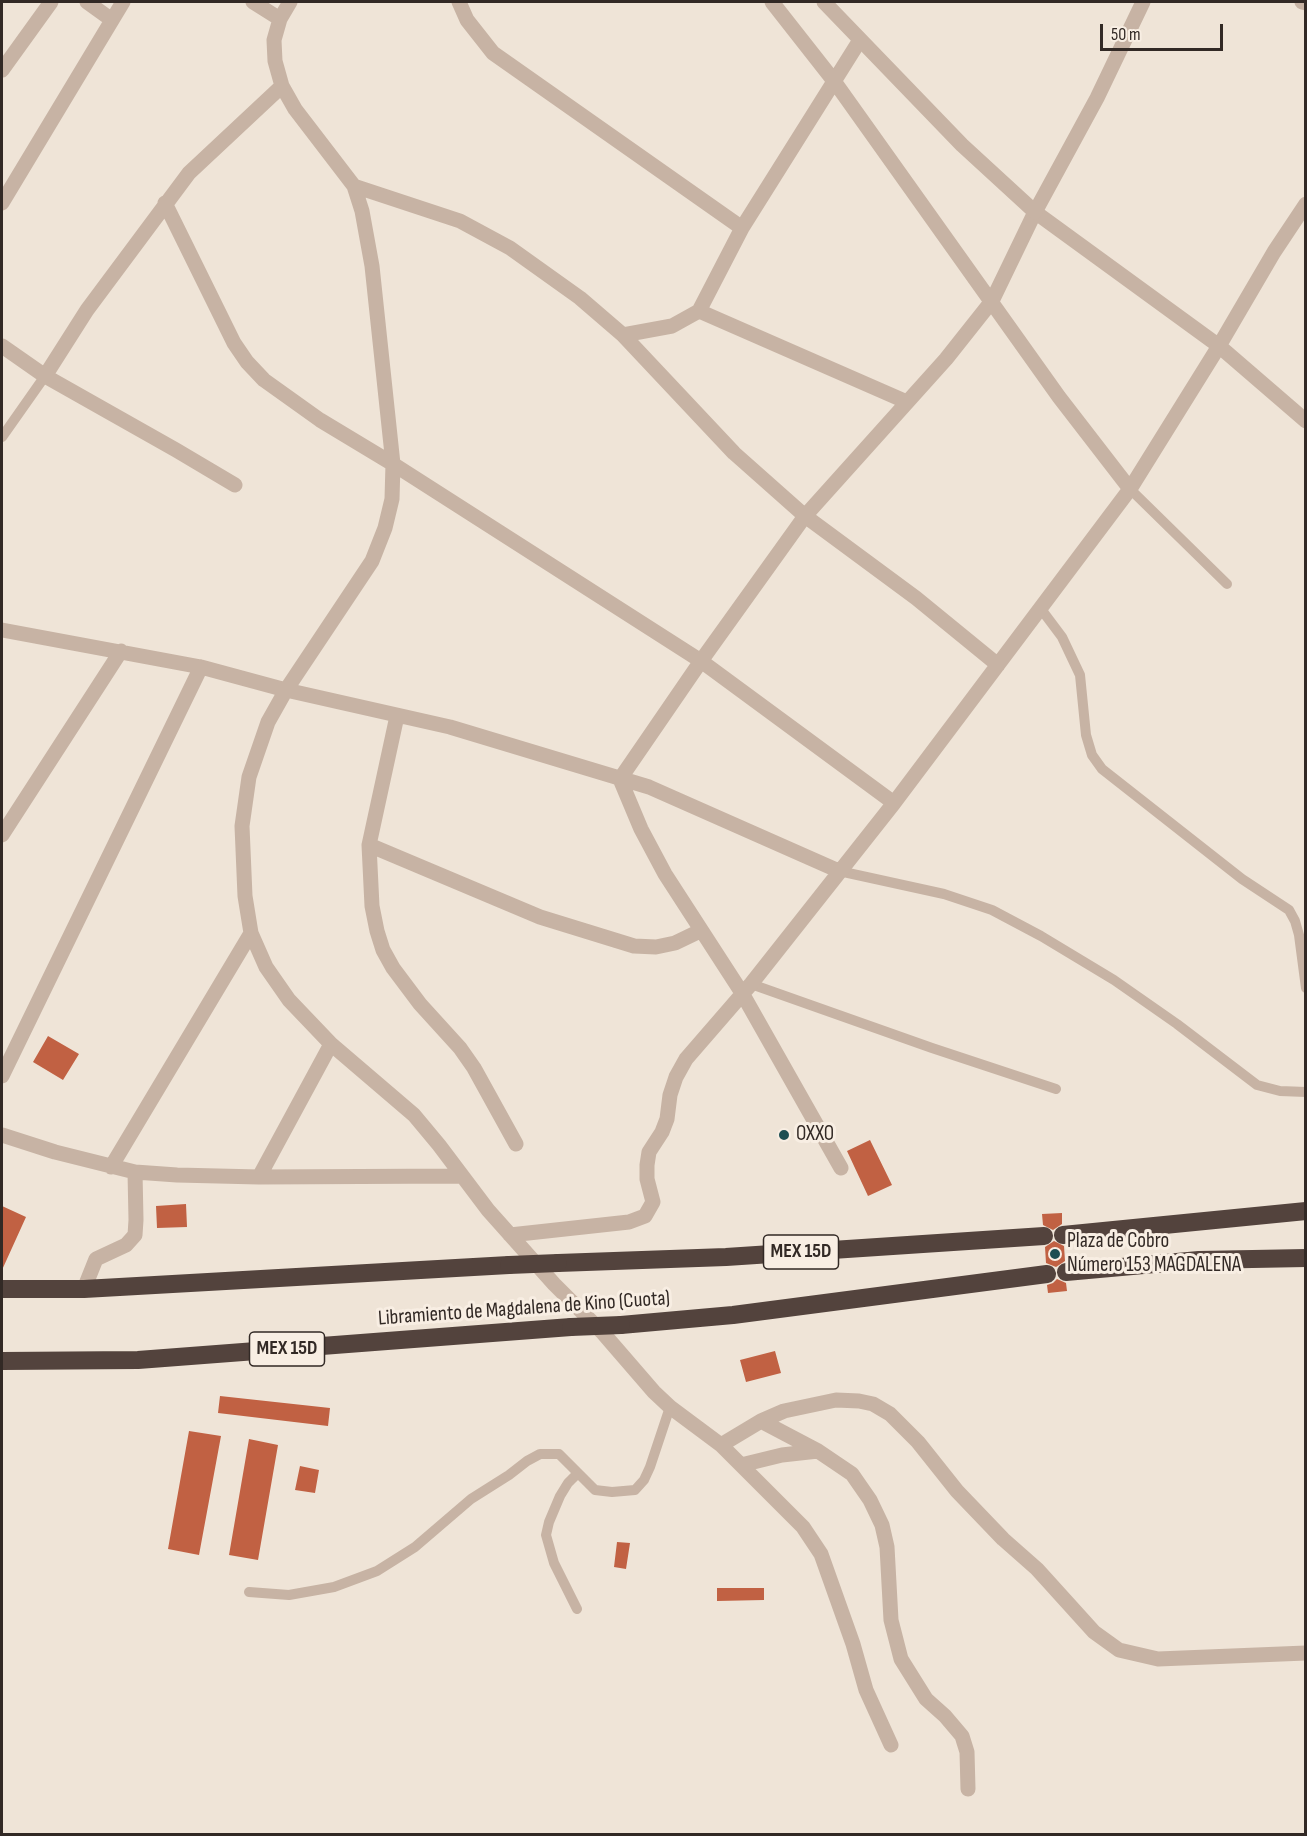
<!DOCTYPE html>
<meta charset="utf-8">
<style>
body{margin:0}
#map{position:relative;width:1307px;height:1836px;overflow:hidden;background:#efe4d7;font-family:"Sofia Sans Condensed",sans-serif}
canvas{display:block}
.frame{position:absolute;inset:0;border:3px solid #322925;pointer-events:none}
.scale{position:absolute;left:1100px;top:24px;width:123px;height:27px;box-sizing:border-box;border:3px solid #322925;border-top:0;padding-left:8px;font-size:18px;line-height:21px;white-space:nowrap;color:#322925;-webkit-text-stroke:4px #f8eee3;paint-order:stroke}
</style>
<div id="map">
<canvas width="1307" height="1836"></canvas>
<div class="frame"></div>
<div class="scale">50 m</div>
</div>
<script>
const g = document.querySelector('canvas').getContext('2d');
g.lineJoin = 'round';
function paint(path, color) { g.fillStyle = color; g.fill(path, 'evenodd'); }
const toPath = rows => new Path2D(rows.map(r => 'M' + r).join(''));
function trace(path, color, width, dash) { g.strokeStyle = color; g.lineWidth = width; g.lineCap = dash ? 'butt' : 'round'; g.setLineDash(dash || []); g.stroke(path); }
function label(font, color, halo, rows, align = 'center') {
  g.font = font + ' "Sofia Sans Condensed",sans-serif'; g.lineWidth = 6; g.setLineDash([]); g.textBaseline = 'middle'; g.strokeStyle = halo; g.fillStyle = color; for (const [text, x, y, turn = 0] of rows) {
    g.save(); g.translate(x, y); g.rotate((+turn || 0) * Math.PI / 180); g.textAlign = isNaN(turn) ? turn : align; if (halo) g.strokeText(text, 0, 0); g.fillText(text, 0, 0); g.restore();
  }
}
paint(toPath([
 [48,1036,79,1054,63,1080,33,1062],
 [870,1140,892,1185,868,1196,847,1151],
 [186,1204,187,1227,157,1228,156,1206],
 [2,1206,26,1217,2,1270],
 [1062,1213,1062,1224,1053,1230,1043,1225,1042,1214],
 [1054,1241,1064,1246,1065,1261,1056,1267,1046,1263,1045,1247],
 [1057,1279,1066,1283,1067,1291,1048,1293,1047,1285,1053,1283],
 [775,1351,781,1373,746,1382,740,1360],
 [220,1396,330,1408,328,1426,218,1413],
 [189,1431,221,1436,199,1555,168,1549],
 [249,1439,278,1445,258,1560,229,1555],
 [300,1466,319,1470,315,1493,295,1490],
 [617,1542,630,1543,626,1569,614,1567],
 [717,1588,764,1588,764,1600,717,1601]
]), '#c16143');
trace(toPath([
 [2,437,45,376],
 [1130,489,1227,584],
 [1041,609,1062,637,1080,675,1086,735,1092,755,1102,769,1242,879,1289,910,1295,921,1299,935,1306,988],
 [839,871,944,894,992,910,1041,936,1114,980,1177,1024,1257,1085,1280,1091,1306,1092],
 [751,984,932,1048,1056,1089],
 [249,1592,289,1595,334,1587,377,1571,415,1547,471,1499,509,1475,527,1461,540,1454,559,1454,595,1490,612,1492,635,1490,644,1480,650,1467,670,1407],
 [577,1609,554,1563,546,1535,549,1522,560,1496,568,1483,578,1473]
]), '#c7b3a4', 10);
trace(toPath([
 [87,2,112,20],
 [253,2,280,19],
 [290,2,280,19,274,40,275,61,282,86,295,109,354,186,362,211,372,266,393,464,392,499,385,528,372,561,286,690,268,722,249,777,242,826,245,896,251,933,266,967,289,1000,331,1044,414,1115,439,1145,488,1210,554,1284,603,1333,654,1392,670,1407,721,1445,803,1527,821,1554,853,1644,866,1690,891,1745],
 [459,2,467,20,493,53,742,228],
 [772,2,834,81,1059,397,1130,489],
 [1302,2,1306,3],
 [2,70,51,2],
 [354,186,460,221,510,248,580,298,623,335,672,326,699,311,742,228,860,40],
 [2,203,123,2],
 [165,203,234,343,247,362,264,380,320,420,393,464,701,661,894,803],
 [699,311,907,402],
 [623,335,734,453,805,516,916,598,998,665],
 [2,346,45,376,176,450,235,485],
 [45,376,87,310,189,173,282,86],
 [2,630,201,667,286,690,450,727,649,787,839,871],
 [397,716,369,845,372,906,377,931,383,950,393,968,420,1004,460,1048,474,1068,516,1144],
 [2,835,121,651],
 [369,845,540,917,634,946,656,947,675,943,700,931],
 [2,1076,201,667],
 [2,1135,55,1152,135,1172,177,1175,259,1177,462,1176],
 [111,1167,251,933],
 [841,1168,742,993,665,874,641,829,620,779,701,661,805,516,946,359,992,301,1035,212,1219,346,1306,421],
 [259,1177,331,1044],
 [510,1235,629,1222,645,1216,653,1202,647,1179,647,1165,649,1152,662,1132,667,1119,670,1095,676,1077,686,1059,751,984,894,803,1130,489,1219,346,1274,252,1306,204],
 [84,1289,96,1259,126,1245,135,1235,136,1220,135,1172],
 [761,1421,818,1451,852,1474,870,1500,882,1525,887,1547,891,1620,901,1659,926,1699,945,1716,962,1736,967,1752,968,1789],
 [721,1445,761,1421,784,1411,836,1400,859,1401,873,1404,890,1414,918,1442,957,1491,1003,1539,1037,1569,1094,1632,1119,1650,1158,1659,1306,1653],
 [741,1465,782,1455,818,1451]
]), '#c7b3a4', 15);
trace(toPath([
 [824,2,962,145,1035,212,1097,98,1143,2]
]), '#c7b3a4', 15);
trace(toPath([
 [1063,1235,1306,1211],
 [558,1263,726,1257,1044,1236],
 [1066,1272,1199,1260,1306,1258],
 [2,1289,84,1289,509,1265],
 [621,1325,733,1315,1047,1274],
 [2,1361,138,1360,571,1327]
]), '#53433d', 18);
trace(toPath([
 [509,1265,558,1263],
 [571,1327,621,1325]
]), '#53433d', 18);
for (const [x, y, r, color] of [
 [784,1135,6,"#1d4e52"],
 [1055,1254,6,"#1d4e52"]
]) { const dot = new Path2D(); dot.arc(x, y, r, 0, 2 * Math.PI); g.fillStyle = color; g.fill(dot); trace(dot, '#f8eee3', 2); }
for (const [x, y, w] of [
 [801,1252,75],
 [287,1349,75]
]) { const box = new Path2D(); box.roundRect(x - w / 2, y - 17, w, 34, 4.5); g.fillStyle = '#f8eee3'; g.fill(box); trace(box, '#322925', 1.5); }
label('bold 20px', '#322925', null, [
 ["MEX 15D",801,1252],
 ["MEX 15D",287,1349]
]);
label('21px', '#322925', '#f8eee3', [
 ["OXXO",796,1135],
 ["Plaza de Cobro",1067,1242],
 ["Número 153 MAGDALENA",1067,1266]
], 'left');
label('21px', '#322925', '#f8eee3', [
 ["Libramiento de Magdalena de Kino (Cuota)",524,1309,-4]
]);
</script>
